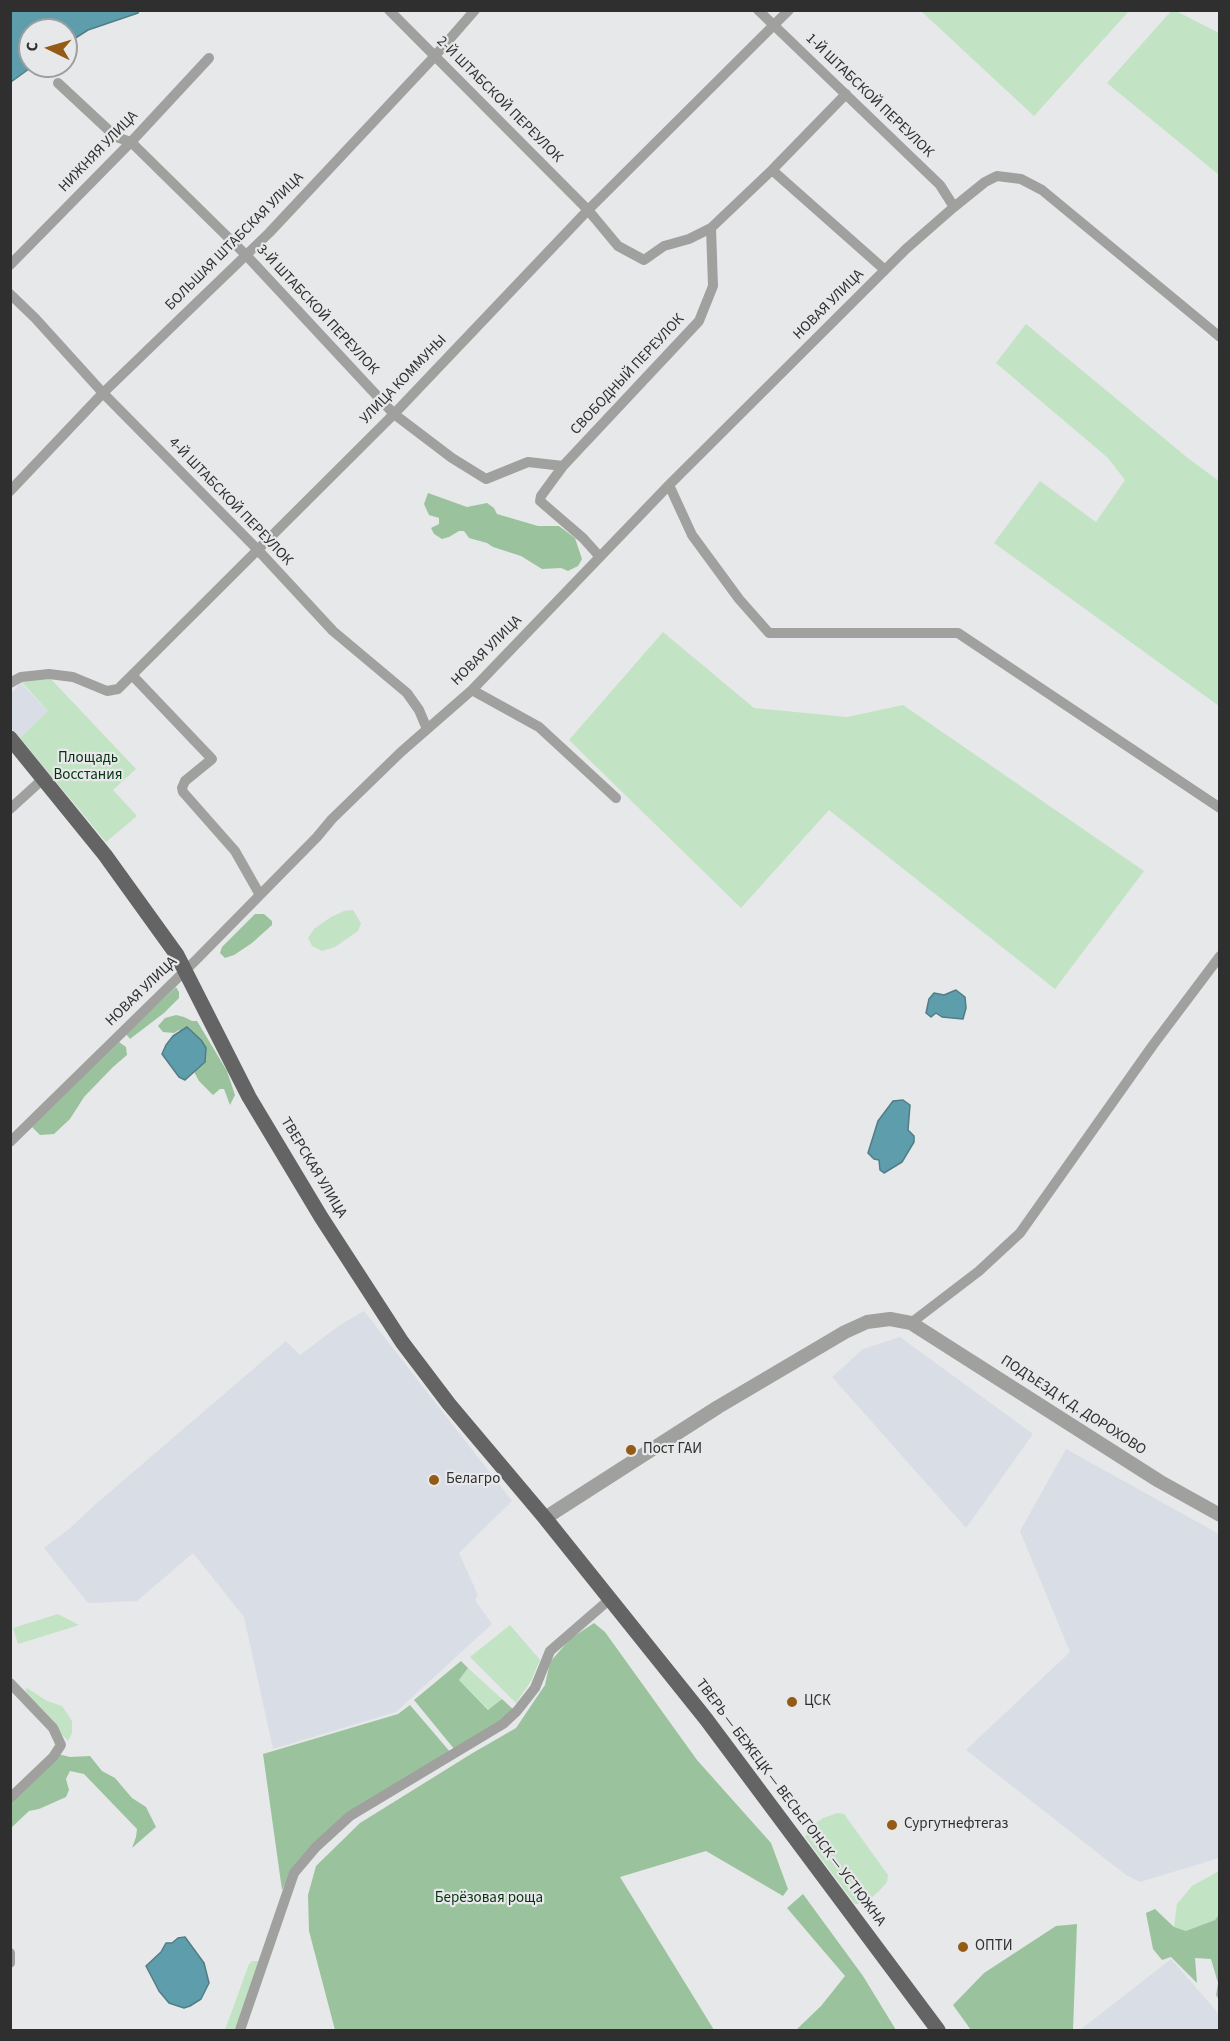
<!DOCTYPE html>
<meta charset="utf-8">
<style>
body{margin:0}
#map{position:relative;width:1230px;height:2041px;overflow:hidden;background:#e7e8e9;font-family:"Source Sans 3",sans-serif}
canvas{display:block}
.frame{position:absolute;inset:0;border:12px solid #2f2f2f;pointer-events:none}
.north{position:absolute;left:18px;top:18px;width:60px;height:60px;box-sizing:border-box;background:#e7e8e9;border:2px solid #9d9e9f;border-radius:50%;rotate:275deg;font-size:16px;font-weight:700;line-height:24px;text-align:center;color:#2f2f2f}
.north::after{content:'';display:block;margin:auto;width:21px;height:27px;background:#935b16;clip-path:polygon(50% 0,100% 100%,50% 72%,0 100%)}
</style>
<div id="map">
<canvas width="1230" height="2041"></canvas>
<div class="frame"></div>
<div class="north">С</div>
</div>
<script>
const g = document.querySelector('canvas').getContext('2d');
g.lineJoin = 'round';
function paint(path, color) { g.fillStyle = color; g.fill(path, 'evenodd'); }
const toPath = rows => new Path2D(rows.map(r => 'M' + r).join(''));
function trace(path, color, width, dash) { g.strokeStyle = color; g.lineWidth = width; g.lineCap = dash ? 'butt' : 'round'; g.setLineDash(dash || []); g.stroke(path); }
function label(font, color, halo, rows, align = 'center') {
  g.font = font + ' "Source Sans 3",sans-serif'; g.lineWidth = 4.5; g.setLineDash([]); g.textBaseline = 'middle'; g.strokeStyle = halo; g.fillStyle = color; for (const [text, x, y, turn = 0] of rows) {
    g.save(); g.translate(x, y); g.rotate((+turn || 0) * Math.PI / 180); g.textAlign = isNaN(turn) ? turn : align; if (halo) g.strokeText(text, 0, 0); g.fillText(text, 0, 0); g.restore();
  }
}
paint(toPath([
 [21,683,48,711,20,738,11,728,11,693],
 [364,1311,512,1501,459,1553,478,1595,475,1600,492,1624,396,1712,273,1749,244,1617,193,1553,137,1601,88,1603,44,1548,69,1529,97,1503,286,1341,300,1355,340,1325],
 [900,1337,1033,1434,966,1528,832,1377,863,1349],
 [1066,1449,1219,1534,1219,1858,1140,1882,1126,1875,966,1750,1070,1652,1020,1531],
 [1171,1959,1219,2014,1219,2030,1080,2030]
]), '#d9dde5');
paint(toPath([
 [1172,10,1176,11,1219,33,1219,175,1107,83],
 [921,11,1129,11,1034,116],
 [1026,324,1189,459,1219,481,1219,706,994,543,1040,481,1096,522,1125,480,1108,458,996,363],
 [663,632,754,708,847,717,903,705,1144,871,1055,989,829,810,741,908,569,740],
 [49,677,136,769,113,790,137,816,106,842,20,738,48,711,20,680],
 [353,910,361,923,358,931,335,947,322,951,312,946,308,938,314,929,331,917,344,911],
 [58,1614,79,1625,18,1644,13,1628],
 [510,1625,540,1660,531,1681,516,1703,470,1657],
 [468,1668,502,1699,489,1710,459,1680],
 [27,1688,47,1701,62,1706,72,1721,72,1733,68,1741,35,1705,25,1691],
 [838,1813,844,1814,888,1875,887,1882,880,1890,866,1903,861,1904,855,1904,805,1837,811,1827,823,1818],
 [1219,1871,1219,1914,1215,1920,1186,1932,1174,1927,1177,1904,1192,1886],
 [252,1961,259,1961,237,2030,225,2030,249,1964]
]), '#c3e3c5');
paint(toPath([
 [428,493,467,507,487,503,494,508,497,514,538,526,559,526,575,538,582,559,578,566,568,571,561,568,542,569,521,556,493,547,487,543,469,538,464,531,459,531,449,537,442,539,434,534,431,528,439,524,439,518,429,515,424,504],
 [255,914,264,914,272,921,272,925,252,943,234,955,225,958,220,953,222,947],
 [176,987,179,992,179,998,164,1013,130,1039,126,1034],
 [176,1015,184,1017,192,1021,197,1021,227,1071,235,1095,230,1105,224,1089,220,1089,213,1095,199,1081,193,1070,184,1036,179,1030,174,1033,163,1032,158,1026,165,1018],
 [119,1042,126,1047,127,1055,113,1067,84,1097,70,1119,54,1134,40,1135,32,1127],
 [594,1623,605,1632,697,1760,771,1843,788,1889,783,1896,706,1851,620,1877,714,2030,335,2030,309,1931,308,1895,316,1866,360,1823,471,1754,516,1728,545,1685,550,1662,570,1639],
 [461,1661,468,1668,459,1680,488,1710,502,1699,515,1711,455,1750,414,1700],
 [410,1705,451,1753,348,1814,293,1871,282,1890,263,1754,398,1714],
 [58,1754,70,1757,90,1756,102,1771,115,1778,132,1798,146,1807,156,1827,132,1848,136,1837,137,1829,84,1774,70,1771,66,1779,69,1790,66,1797,39,1809,29,1811,11,1828,11,1800],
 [803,1894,863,1976,896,2030,796,2030,821,2006,845,1976,787,1908],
 [1155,1909,1174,1927,1186,1931,1215,1920,1219,1914,1219,2000,1216,1995,1218,1983,1211,1959,1195,1958,1197,1983,1171,1957,1162,1960,1153,1949,1146,1913],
 [1077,1924,1073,2030,971,2030,953,2005,984,1973,1056,1926]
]), '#9ac39d');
const water = toPath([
 [11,10,139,10,139,11,138,13,88,30,66,44,66,30,30,30,30,66,33,66,11,82,11,10],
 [956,990,965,997,966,1008,963,1019,942,1017,936,1013,931,1017,926,1013,929,999,934,993,944,995,956,990],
 [187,1027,201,1040,206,1048,205,1062,185,1080,179,1077,162,1054,166,1045,173,1036,187,1027],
 [903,1100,910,1105,908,1130,914,1136,914,1142,902,1162,884,1173,880,1170,879,1160,874,1159,868,1153,878,1121,893,1101,903,1100],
 [185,1937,204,1963,209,1983,201,1999,190,2006,184,2008,169,2003,159,1991,146,1966,161,1952,166,1943,172,1943,178,1938,185,1937]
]);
paint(water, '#5e9eac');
trace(water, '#507d86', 1.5);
trace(toPath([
 [389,10,588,210,618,246,644,260,664,246,689,239,711,228,772,170,846,94],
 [758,10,940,185,954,207],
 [58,83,116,137,131,142,246,255,394,414,452,458,486,479,528,462,563,466,699,321,713,286,711,228],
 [772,170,885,270],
 [10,265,131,142,209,58],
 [10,294,35,318,103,393,257,549,333,631,407,693,419,710,427,729],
 [563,466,541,496,540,501,583,538,600,557],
 [669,485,692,535,739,599,769,633,958,633,1220,808],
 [10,491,103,393,269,233,434,57,475,10],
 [132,675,212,759,185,781,182,788,183,792,235,851,260,895],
 [10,683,21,677,49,674,73,677,107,691,118,689,394,414,588,210,789,10],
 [472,690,539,727,616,798],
 [10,809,44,778],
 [10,1142,196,960,317,837,332,819,401,752,472,690,669,485,906,249,954,207,985,182,997,176,1021,179,1042,190,1220,337],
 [911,1323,979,1271,1020,1233,1153,1045,1220,956],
 [10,1683,53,1728,61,1745,53,1757,10,1798],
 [10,1953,10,1963],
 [240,2030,294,1873,316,1847,350,1816,503,1724,517,1711,535,1688,550,1651,610,1599]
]), '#a0a09f', 10);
trace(toPath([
 [545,1518,718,1407,845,1332,867,1322,890,1319,911,1323,1159,1481,1220,1515]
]), '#a0a09f', 14);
trace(toPath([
 [10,738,105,855,177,955,249,1097,321,1217,402,1342,449,1404,545,1518,706,1719,938,2030]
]), '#656464', 15);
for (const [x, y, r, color] of [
 [631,1450,6,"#935b16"],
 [434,1480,6,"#935b16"],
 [792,1702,6,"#935b16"],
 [892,1825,6,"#935b16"],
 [963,1947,6,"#935b16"]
]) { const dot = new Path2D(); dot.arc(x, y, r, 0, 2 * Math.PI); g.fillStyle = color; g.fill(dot); trace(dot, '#e7e8e9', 2); }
label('15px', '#2f2f2f', '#e7e8e9', [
 ["1-Й ШТАБСКОЙ ПЕРЕУЛОК",869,96,44],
 ["2-Й ШТАБСКОЙ ПЕРЕУЛОК",499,100,45],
 ["НИЖНЯЯ УЛИЦА",99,152,-46],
 ["БОЛЬШАЯ ШТАБСКАЯ УЛИЦА",235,242,-45],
 ["НОВАЯ УЛИЦА",829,305,-45],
 ["3-Й ШТАБСКОЙ ПЕРЕУЛОК",317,310,47],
 ["СВОБОДНЫЙ ПЕРЕУЛОК",628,375,-47],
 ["УЛИЦА КОММУНЫ",404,380,-46],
 ["4-Й ШТАБСКОЙ ПЕРЕУЛОК",230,502,46],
 ["НОВАЯ УЛИЦА",487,651,-45],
 ["НОВАЯ УЛИЦА",142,992,-44],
 ["ТВЕРСКАЯ УЛИЦА",313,1168,59],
 ["ПОДЪЕЗД К Д. ДОРОХОВО",1073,1406,33],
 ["ТВЕРЬ — БЕЖЕЦК — ВЕСЬЕГОНСК — УСТЮЖНА",790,1803,53]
]);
label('15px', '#04330f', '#e7e8e9', [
 ["Площадь",88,759],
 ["Восстания",88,776],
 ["Берёзовая роща",489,1899]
]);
label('15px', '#2f2f2f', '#e7e8e9', [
 ["Пост ГАИ",643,1450],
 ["Белагро",446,1480],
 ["ЦСК",804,1702],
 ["Сургутнефтегаз",904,1825],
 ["ОПТИ",975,1947]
], 'left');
</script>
